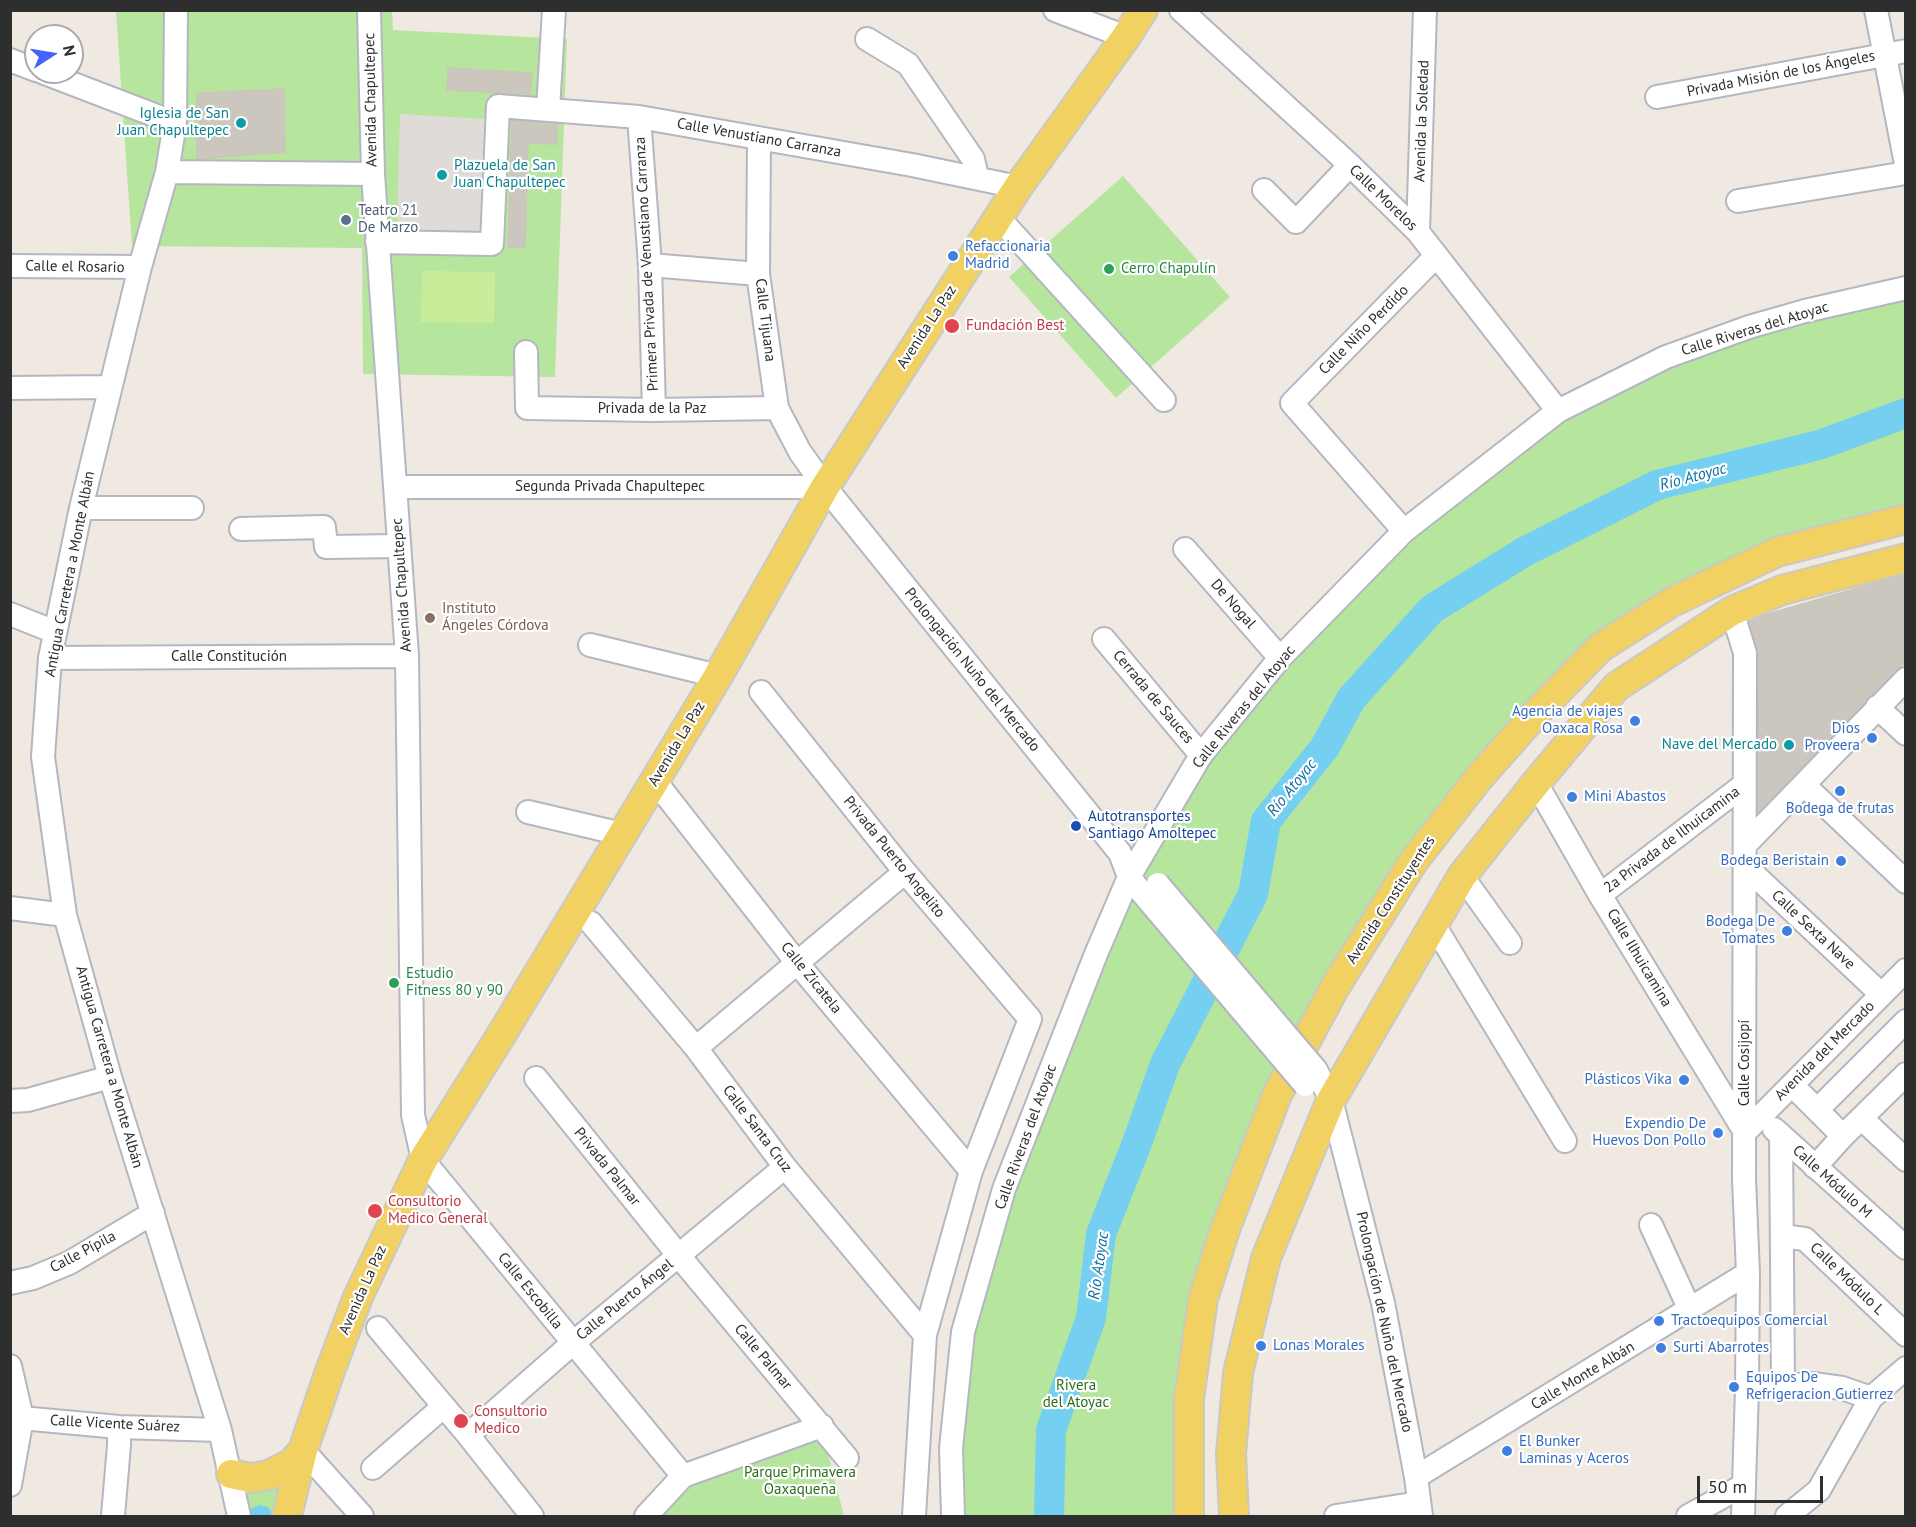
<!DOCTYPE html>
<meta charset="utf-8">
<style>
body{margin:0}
#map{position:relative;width:1916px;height:1527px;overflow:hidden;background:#efe9e1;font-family:"PT Sans",sans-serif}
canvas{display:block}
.frame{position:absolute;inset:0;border:12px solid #2e2e2e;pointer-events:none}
.north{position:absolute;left:24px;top:24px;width:60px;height:60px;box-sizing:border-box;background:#fff;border:2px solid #ababab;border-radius:50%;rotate:78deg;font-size:16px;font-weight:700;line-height:24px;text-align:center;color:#2e2e2e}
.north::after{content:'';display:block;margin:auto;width:21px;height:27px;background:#4264fb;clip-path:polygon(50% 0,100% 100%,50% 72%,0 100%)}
.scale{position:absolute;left:1697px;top:1476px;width:126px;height:27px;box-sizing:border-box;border:3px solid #2e2e2e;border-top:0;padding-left:8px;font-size:18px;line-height:21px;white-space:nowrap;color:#2e2e2e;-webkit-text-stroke:4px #fff;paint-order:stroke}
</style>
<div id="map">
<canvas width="1916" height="1527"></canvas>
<div class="frame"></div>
<div class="north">N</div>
<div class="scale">50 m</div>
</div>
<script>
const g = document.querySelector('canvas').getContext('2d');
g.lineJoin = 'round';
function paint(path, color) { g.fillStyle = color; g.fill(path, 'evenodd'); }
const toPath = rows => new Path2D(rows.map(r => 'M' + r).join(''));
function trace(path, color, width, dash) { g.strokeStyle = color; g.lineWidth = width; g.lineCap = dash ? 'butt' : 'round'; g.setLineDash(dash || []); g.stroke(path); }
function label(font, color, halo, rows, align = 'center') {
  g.font = font + ' "PT Sans",sans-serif'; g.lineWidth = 4.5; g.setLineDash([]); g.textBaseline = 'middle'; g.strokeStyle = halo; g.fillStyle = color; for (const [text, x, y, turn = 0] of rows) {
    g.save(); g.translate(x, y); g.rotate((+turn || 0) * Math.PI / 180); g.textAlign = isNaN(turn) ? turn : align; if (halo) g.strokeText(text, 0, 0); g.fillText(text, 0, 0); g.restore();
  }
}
paint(toPath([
 [116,11,392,11,393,30,567,39,555,377,363,374,362,248,132,246],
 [1123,176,1230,297,1116,398,1009,277],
 [1905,291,1905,519,1777,552,1601,647,1413,862,1277,1095,1203,1299,1189,1516,953,1516,963,1332,1129,877,1201,755,1404,531,1558,411,1749,327],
 [824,1438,844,1516,660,1516,684,1483],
 [293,1474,281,1516,234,1516,225,1475]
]), '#b6e59e');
paint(toPath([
 [422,271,495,272,494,323,421,322]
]), '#c9ec9a');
paint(toPath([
 [400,114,487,119,483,233,397,231]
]), '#dfdcd8');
paint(toPath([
 [260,1505,268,1507,273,1516,248,1516,252,1508]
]), '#75cff0');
trace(toPath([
 [1049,1516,1051,1430,1091,1318,1101,1234,1137,1143,1165,1064,1253,894,1266,821,1325,747,1351,699,1432,609,1524,552,1657,485,1819,445,1906,413]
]), '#75cff0', 30);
const building = toPath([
 [448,68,532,73,530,94,447,90,448,68],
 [284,89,285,152,197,159,197,93,284,89],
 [512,120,557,121,557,144,528,143,525,248,508,247,512,120],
 [1906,574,1906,661,1752,829,1747,620,1906,574]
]);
paint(building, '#cbc7bf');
trace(building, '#cbc5ba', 1.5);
const minor = toPath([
 [176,10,175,123,167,172,140,267,81,508,50,658,43,757,65,915,110,1077,220,1430,239,1516],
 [369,10,373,174,407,656,413,1115,423,1160,683,1476],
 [1055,10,1126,37],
 [1181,10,1350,165,1418,232,1558,411],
 [1876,10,1906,164],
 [867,39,908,64,973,159,977,177],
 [10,60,36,70],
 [42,72,175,123],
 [1657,97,1906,51],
 [548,109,554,10],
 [639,117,650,265,654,410],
 [759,139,758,274,777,408,800,452,825,487,1120,853,1129,877,1149,901],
 [167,172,373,174],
 [1264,190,1296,222,1350,165],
 [1738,201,1906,173],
 [997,219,1008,228,1164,400],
 [1418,232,1425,10],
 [377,242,492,244,498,106,639,117,912,165,1018,187],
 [650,265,758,274],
 [10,266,140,267],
 [526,352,527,408,654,410,777,408],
 [10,388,110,387],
 [396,487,825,487],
 [81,508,192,508],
 [241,529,324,527,326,547,399,546],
 [1404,531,1292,403,1436,256],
 [1185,549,1280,658],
 [1732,611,1745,653,1744,1179,1748,1273,1747,1389,1743,1516],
 [10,614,55,632],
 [1104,639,1201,755],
 [590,645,718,676],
 [50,658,407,656],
 [761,692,905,872,1030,1019,971,1171,925,1335,914,1516],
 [1877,707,1906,734],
 [655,781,798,964,971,1171],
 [1536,783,1600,895,1745,1132,1906,970],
 [1804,785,1906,882],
 [528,812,622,834],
 [1746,844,1906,679],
 [1744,865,1881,994],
 [1462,876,1510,943],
 [1600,895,1745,784],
 [10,908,65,915],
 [591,923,696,1048,785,1167,925,1335],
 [1434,925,1565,1141],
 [696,1048,905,872],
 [1316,1070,1331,1100,1383,1303,1416,1477,1421,1516],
 [536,1078,679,1256,847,1458],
 [1792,1085,1843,1136,1906,1074],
 [10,1101,28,1100,110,1077],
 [1817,1110,1906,1021],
 [1861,1118,1906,1160],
 [1774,1129,1906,1248],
 [1781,1135,1783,1386],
 [1815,1167,1843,1136],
 [1651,1225,1690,1310],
 [1782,1236,1805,1239,1906,1335],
 [10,1283,33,1278,69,1263,153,1213],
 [378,1328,468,1435,532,1516],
 [10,1366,22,1418,10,1485],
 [1747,1389,1813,1384,1842,1388,1871,1398],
 [10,1417,119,1427,220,1430],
 [468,1435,573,1343,785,1167],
 [303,1450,362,1516],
 [373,1468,443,1407],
 [1416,1477,1748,1273],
 [113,1516,119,1445,119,1427],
 [646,1516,683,1476,822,1426],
 [953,1516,951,1448,963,1332,1004,1189,1096,954,1129,877,1201,755,1280,658,1404,531,1558,411,1666,357,1749,327,1805,311,1906,288],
 [1336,1516,1419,1503],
 [1688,1516,1744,1485],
 [1787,1516,1819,1490,1871,1398,1906,1368]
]);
const major = toPath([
 [231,1474,250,1478,269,1475,292,1463,303,1450],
 [287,1516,303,1450,330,1371,358,1297,423,1160,500,1037,718,676,825,487,1018,187,1126,37,1143,10],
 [1189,1516,1189,1399,1203,1299,1226,1227,1277,1095,1335,987,1413,862,1478,779,1540,709,1601,647,1672,602,1777,552,1906,519],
 [1234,1516,1231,1454,1238,1373,1266,1258,1331,1100,1462,876,1536,783,1616,687,1732,611,1782,590,1906,558]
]);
trace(minor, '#b4b7c1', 26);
trace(major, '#c9c9c9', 32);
trace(minor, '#fff', 22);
trace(major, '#f2d163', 28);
const minorBridge = toPath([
 [1158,884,1316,1070],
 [1149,901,1305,1085]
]);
trace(minorBridge, '#b4b7c1', 26, []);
trace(minorBridge, '#fff', 22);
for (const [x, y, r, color] of [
 [241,123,6,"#0f9aa8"],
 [442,175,6,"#0f9aa8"],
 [346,220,6,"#5c6f8a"],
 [953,256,6,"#3f7fe0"],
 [1109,269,6,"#2e9e5b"],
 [952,326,8,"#e0444e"],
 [430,618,6,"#8d6e63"],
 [1635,721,6,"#3f7fe0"],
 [1872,738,6,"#3f7fe0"],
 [1789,745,6,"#0f9aa8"],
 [1840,791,6,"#3f7fe0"],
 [1572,797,6,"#3f7fe0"],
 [1076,826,6,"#1a4fb4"],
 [1841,861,6,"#3f7fe0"],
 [1787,931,6,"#3f7fe0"],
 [394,983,6,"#2e9e5b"],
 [1684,1080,6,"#3f7fe0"],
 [1718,1133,6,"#3f7fe0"],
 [375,1211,8,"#e0444e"],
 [1659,1321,6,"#3f7fe0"],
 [1261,1346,6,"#3f7fe0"],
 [1661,1348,6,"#3f7fe0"],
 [1734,1387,6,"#3f7fe0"],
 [461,1421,8,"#e0444e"],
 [1507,1451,6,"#3f7fe0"]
]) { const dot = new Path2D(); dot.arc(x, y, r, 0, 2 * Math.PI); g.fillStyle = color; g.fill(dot); trace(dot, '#fff', 2); }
label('15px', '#2e2e2e', '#fff', [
 ["Privada Misión de los Ángeles",1781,74,-11],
 ["Avenida Chapultepec",371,100,-91],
 ["Avenida la Soledad",1422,121,-88],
 ["Calle Venustiano Carranza",759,138,10],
 ["Calle Morelos",1383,198,44],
 ["Primera Privada de Venustiano Carranza",647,264,-93],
 ["Calle el Rosario",75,267,1],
 ["Calle Tijuana",765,320,83],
 ["Avenida La Paz",927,327,-57],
 ["Calle Riveras del Atoyac",1755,329,-17],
 ["Calle Niño Perdido",1364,330,-45],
 ["Privada de la Paz",652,409],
 ["Segunda Privada Chapultepec",610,487],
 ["Antigua Carretera a Monte Albán",70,574,-79],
 ["Avenida Chapultepec",402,585,-94],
 ["De Nogal",1233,604,49],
 ["Calle Constitución",229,657],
 ["Prolongación Nuño del Mercado",972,670,51],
 ["Cerrada de Sauces",1153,697,50],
 ["Calle Riveras del Atoyac",1244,707,-51],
 ["Avenida La Paz",677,744,-59],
 ["2a Privada de Ilhuicamina",1672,840,-37],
 ["Privada Puerto Angelito",894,857,51],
 ["Avenida Constituyentes",1391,900,-57],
 ["Calle Sexta Nave",1813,930,43],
 ["Calle Ilhuicamina",1639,958,59],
 ["Calle Zicatela",811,978,51],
 ["Avenida del Mercado",1825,1051,-45],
 ["Calle Cosijopí",1745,1063,-90],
 ["Antigua Carretera a Monte Albán",109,1067,74],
 ["Calle Santa Cruz",757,1129,53],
 ["Calle Riveras del Atoyac",1026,1137,-70],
 ["Privada Palmar",607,1167,51],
 ["Calle Módulo M",1832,1182,42],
 ["Calle Pípila",83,1252,-28],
 ["Calle Módulo L",1847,1279,44],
 ["Avenida La Paz",363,1290,-66],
 ["Calle Escobilla",530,1291,51],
 ["Calle Puerto Ángel",625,1300,-39],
 ["Prolongación de Nuño del Mercado",1384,1322,78],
 ["Calle Palmar",763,1357,50],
 ["Calle Monte Albán",1583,1376,-31],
 ["Calle Vicente Suárez",115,1424,3]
]);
label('15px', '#0d838f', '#fff', [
 ["Iglesia de San",229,114],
 ["Juan Chapultepec",229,131],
 ["Plazuela de San",454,166,"left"],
 ["Juan Chapultepec",454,183,"left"],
 ["Nave del Mercado",1777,745]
], 'right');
label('15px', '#4e5e75', '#fff', [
 ["Teatro 21",358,211],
 ["De Marzo",358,228]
], 'left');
label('15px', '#366cbe', '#fff', [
 ["Refaccionaria",965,247],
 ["Madrid",965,264],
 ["Agencia de viajes",1623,712,"right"],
 ["Oaxaca Rosa",1623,729,"right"],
 ["Dios",1860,729,"right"],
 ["Proveera",1860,746,"right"],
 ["Mini Abastos",1584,797],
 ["Bodega de frutas",1840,809,"center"],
 ["Bodega Beristain",1829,861,"right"],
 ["Bodega De",1775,922,"right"],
 ["Tomates",1775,939,"right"],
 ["Plásticos Vika",1672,1080,"right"],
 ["Expendio De",1706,1124,"right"],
 ["Huevos Don Pollo",1706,1141,"right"],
 ["Tractoequipos Comercial",1671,1321],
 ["Lonas Morales",1273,1346],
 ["Surti Abarrotes",1673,1348],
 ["Equipos De",1746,1378],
 ["Refrigeracion Gutierrez",1746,1395],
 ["El Bunker",1519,1442],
 ["Laminas y Aceros",1519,1459]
], 'left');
label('15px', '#27864d', '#fff', [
 ["Cerro Chapulín",1121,269],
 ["Estudio",406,974],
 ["Fitness 80 y 90",406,991]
], 'left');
label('15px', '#be3a42', '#fff', [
 ["Fundación Best",966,326],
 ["Consultorio",388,1202],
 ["Medico General",388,1219],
 ["Consultorio",474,1412],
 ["Medico",474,1429]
], 'left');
label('15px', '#785e54', '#fff', [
 ["Instituto",442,609],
 ["Ángeles Córdova",442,626]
], 'left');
label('15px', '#164399', '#fff', [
 ["Autotransportes",1088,817],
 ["Santiago Amoltepec",1088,834]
], 'left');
label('15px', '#2c6e1b', '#fff', [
 ["Rivera",1076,1386],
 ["del Atoyac",1076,1403],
 ["Parque Primavera",800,1473],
 ["Oaxaqueña",800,1490]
]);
label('italic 16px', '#0d6fa3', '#fff', [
 ["Río Atoyac",1693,477,-15],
 ["Río Atoyac",1292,788,-51],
 ["Río Atoyac",1099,1266,-82]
]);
</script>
